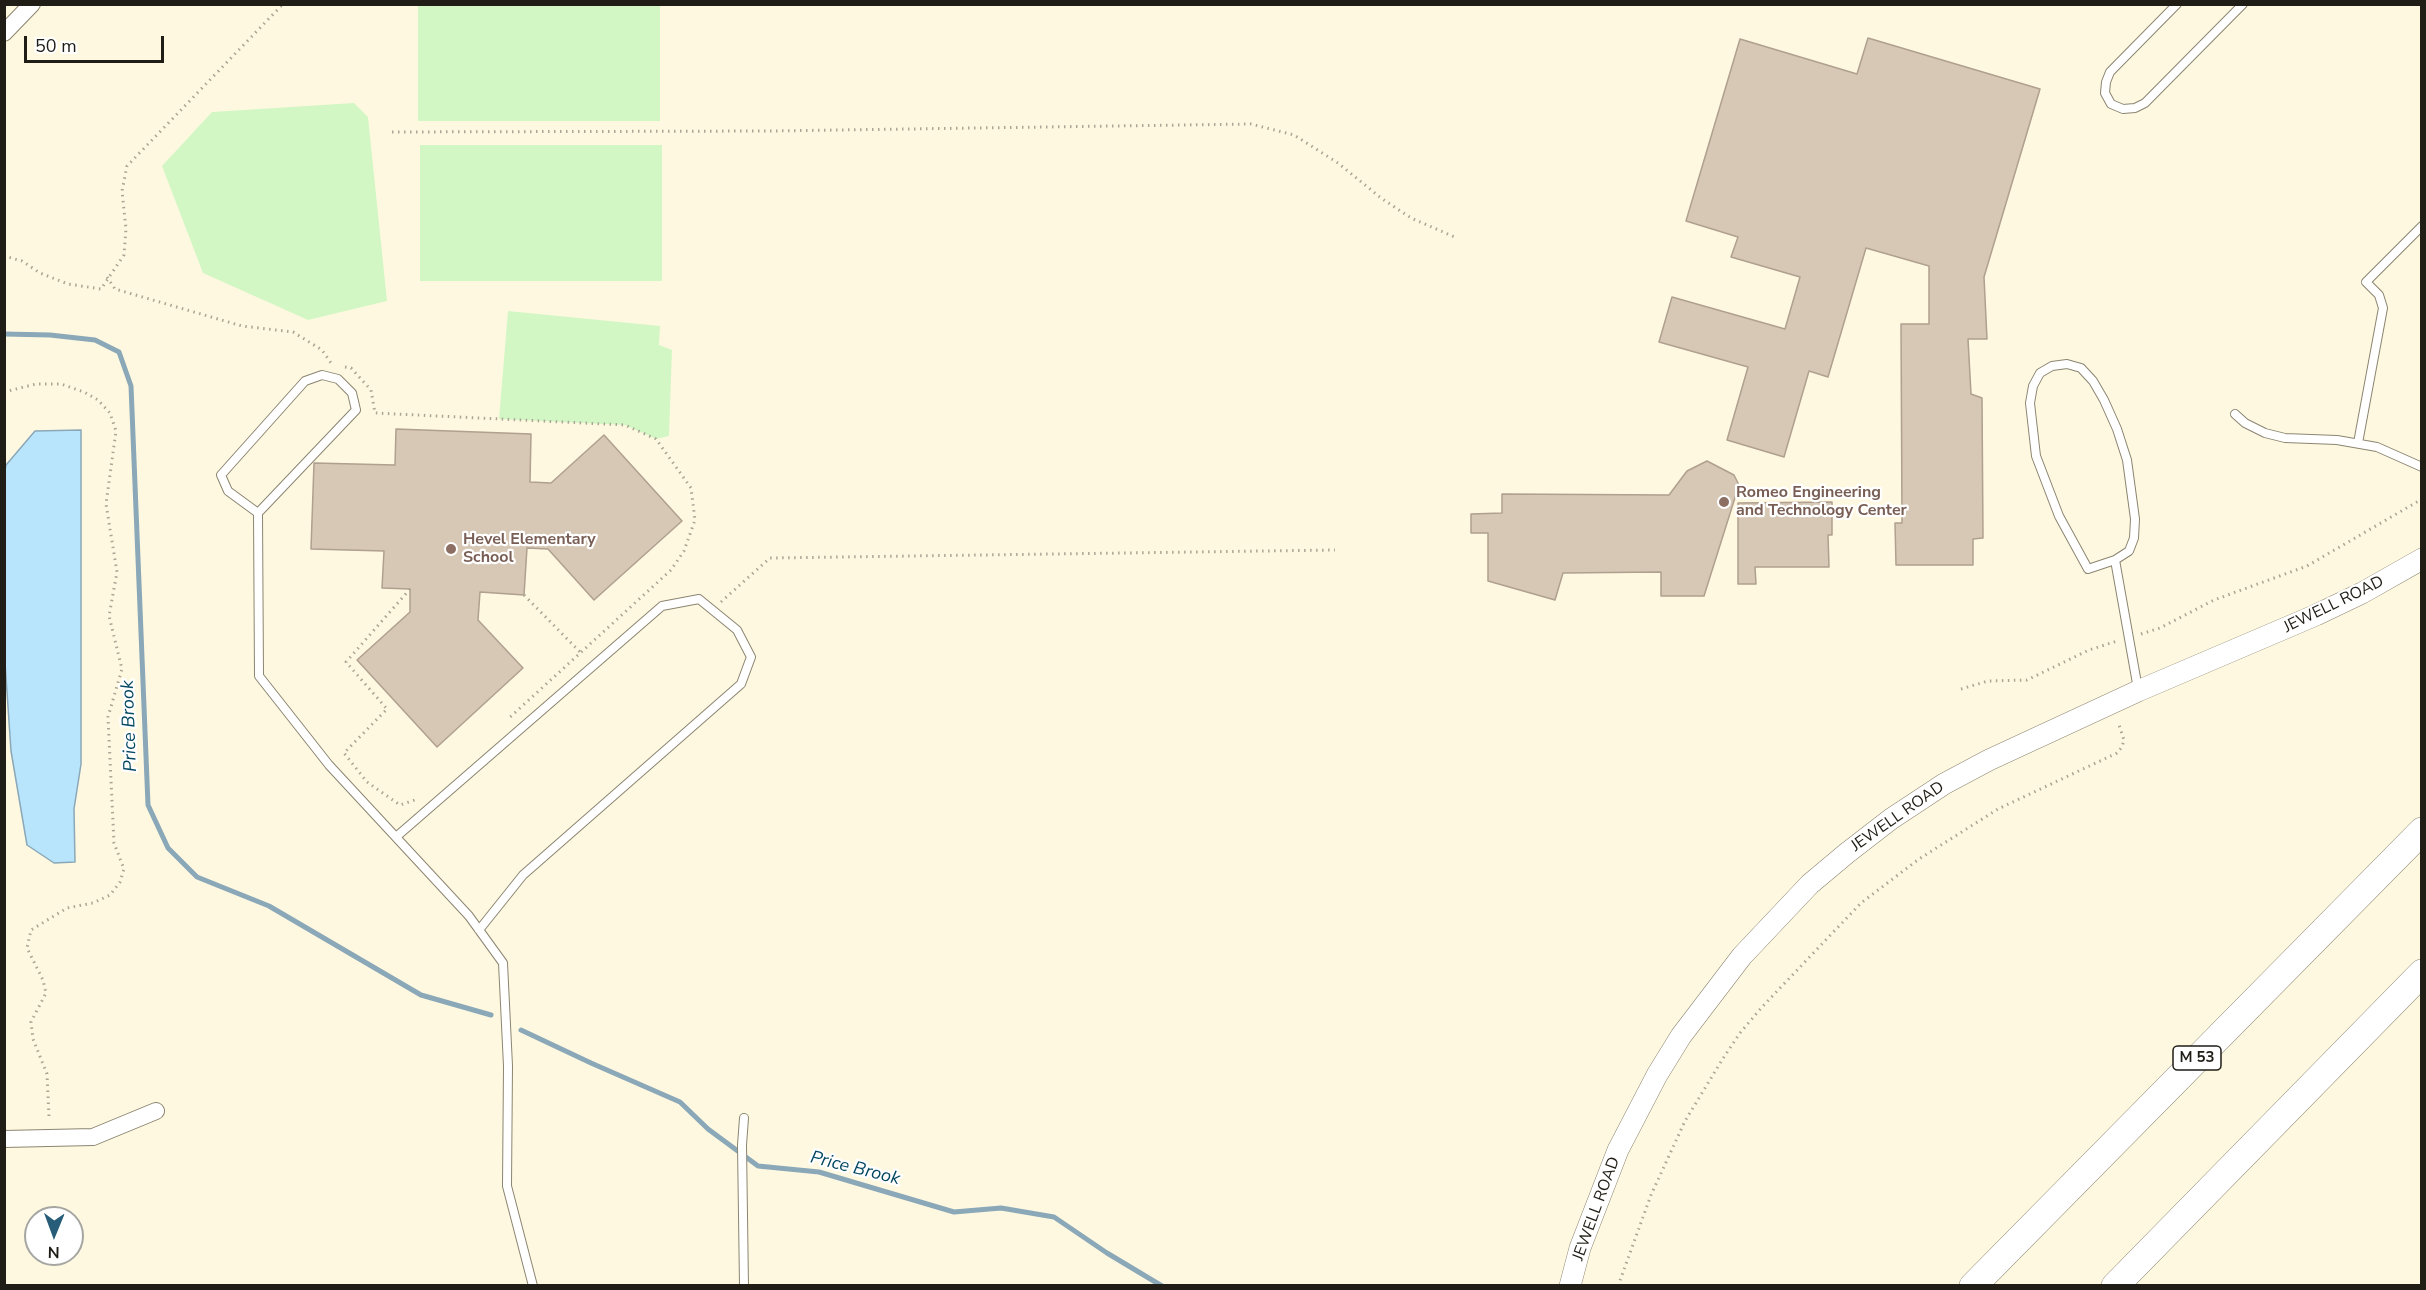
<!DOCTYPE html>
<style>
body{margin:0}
#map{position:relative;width:2426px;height:1290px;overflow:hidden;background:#fff8e1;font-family:"Nunito Sans",sans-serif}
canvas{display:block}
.frame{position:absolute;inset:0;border:6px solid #1f1d15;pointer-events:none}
.north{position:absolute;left:24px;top:1206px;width:60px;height:60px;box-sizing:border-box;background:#fff;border:2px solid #a5a5a1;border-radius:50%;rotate:181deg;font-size:16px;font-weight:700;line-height:24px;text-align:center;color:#1f1d15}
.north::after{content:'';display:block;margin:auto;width:21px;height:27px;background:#285d79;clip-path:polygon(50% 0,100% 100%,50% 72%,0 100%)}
.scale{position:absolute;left:24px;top:36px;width:140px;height:27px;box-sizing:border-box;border:3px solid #1f1d15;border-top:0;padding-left:8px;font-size:18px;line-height:21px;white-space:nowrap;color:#1f1d15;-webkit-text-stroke:4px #fff;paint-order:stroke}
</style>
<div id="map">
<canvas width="2426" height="1290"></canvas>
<div class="frame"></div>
<div class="north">N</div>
<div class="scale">50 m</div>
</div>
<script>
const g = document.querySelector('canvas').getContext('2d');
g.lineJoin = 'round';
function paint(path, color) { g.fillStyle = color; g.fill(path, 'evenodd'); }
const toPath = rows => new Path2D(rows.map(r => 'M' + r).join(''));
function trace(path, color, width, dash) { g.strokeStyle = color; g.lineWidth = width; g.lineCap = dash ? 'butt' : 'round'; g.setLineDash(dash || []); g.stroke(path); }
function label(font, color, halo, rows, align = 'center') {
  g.font = font + ' "Nunito Sans",sans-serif'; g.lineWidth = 4.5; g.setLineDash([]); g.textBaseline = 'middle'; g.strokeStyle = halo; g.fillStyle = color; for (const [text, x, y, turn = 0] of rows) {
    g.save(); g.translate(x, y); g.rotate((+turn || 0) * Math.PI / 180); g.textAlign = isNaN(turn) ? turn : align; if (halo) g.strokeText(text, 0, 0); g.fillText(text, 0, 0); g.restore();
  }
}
paint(toPath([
 [418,5,660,5,660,121,418,121],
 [354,103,368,117,387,301,308,320,203,273,162,166,212,112],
 [420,145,662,145,662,281,420,281],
 [508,311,660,326,659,345,672,350,669,436,656,439,625,425,499,419]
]), '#d2f7c4');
const water = toPath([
 [81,430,81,764,74,809,75,862,54,863,27,845,11,751,4,648,5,470,6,465,35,431,81,430]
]);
paint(water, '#b8e4fc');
trace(water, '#8aa8b7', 1.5);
trace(toPath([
 [4,334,50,335,95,340,119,352,131,386,148,805,168,848,197,877,269,906,421,995,491,1015],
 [521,1030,591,1063,680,1102,708,1129,758,1166,819,1172,954,1212,1001,1208,1054,1217,1107,1253,1162,1286]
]), '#8aa8b7', 5);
const building = toPath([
 [1868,38,2040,89,1984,277,1987,339,1968,339,1971,394,1982,398,1983,538,1973,539,1973,565,1896,565,1895,523,1902,523,1901,324,1929,324,1929,266,1866,248,1828,377,1809,371,1784,457,1727,440,1748,367,1659,342,1672,297,1785,329,1800,277,1731,257,1738,237,1686,221,1740,39,1857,74,1868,38],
 [396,429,531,434,530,482,551,483,604,435,682,521,594,600,548,549,527,548,524,595,480,592,478,620,523,668,437,747,357,660,410,612,410,589,382,588,384,551,311,549,314,463,395,465,396,429],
 [1707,461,1734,475,1739,485,1704,596,1661,596,1661,572,1563,573,1555,600,1488,581,1488,533,1471,533,1471,514,1502,513,1502,494,1669,495,1687,471,1707,461],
 [1832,502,1832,535,1828,535,1829,567,1755,567,1756,584,1738,584,1738,503,1832,502]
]);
paint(building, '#d7c7b5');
trace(building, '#afa08f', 1.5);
const service = toPath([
 [2177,4,2110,72,2106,82,2105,93,2111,104,2123,109,2135,108,2145,103,2243,4],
 [2235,414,2245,423,2265,433,2285,438,2337,440,2377,447,2422,467],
 [2358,443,2383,308,2379,295,2366,282,2422,226],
 [258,513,228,491,221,475,305,381,322,375,338,379,352,393,356,410,258,513,259,676,329,765,469,916,503,963,508,1066,507,1186,533,1286],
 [2115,560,2129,551,2134,538,2135,519,2127,460,2117,429,2104,400,2093,381,2081,368,2067,364,2052,366,2040,373,2033,386,2030,403,2036,456,2059,516,2088,569,2115,560,2138,689],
 [396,837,662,606,699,599,737,630,751,657,741,684,523,875,479,930],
 [744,1286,742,1145,744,1118]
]);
const minor = toPath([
 [4,33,32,4],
 [4,1139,93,1137,156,1111]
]);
const tertiary = toPath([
 [1570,1286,1580,1248,1618,1150,1657,1075,1681,1036,1742,956,1810,884,1847,853,1891,819,1944,784,1989,760,2138,691,2316,615,2362,593,2422,559]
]);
const trunk = toPath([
 [1973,1286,2422,831],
 [2115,1286,2422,973]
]);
trace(service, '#8b8571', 10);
trace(minor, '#8b8571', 18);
trace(tertiary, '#8b8571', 22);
trace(trunk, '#8b8571', 28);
trace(toPath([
 [392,132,770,131,1251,124,1294,135,1338,163,1381,198,1411,218,1457,238],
 [4,259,8,257,22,261,40,273,68,284,101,289,124,255,126,229,122,191,127,166,283,4],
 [107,277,115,289,242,326,293,332,322,350,331,363],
 [345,367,351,368,371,390,375,413,625,425,656,439,691,488,695,520,684,551,671,570,508,719],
 [4,392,36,384,61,384,84,392,98,400,110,413,116,431,106,504,117,572,109,616,122,669,108,717,114,843,124,869,120,882,110,895,93,903,67,908,31,930,27,948,43,980,46,993,31,1022,33,1039,47,1074,49,1117],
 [410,589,346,662,387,709,344,753,367,782,400,805,418,799],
 [524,595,581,653],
 [721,602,770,558,1335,550],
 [2141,634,2160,628,2214,600,2307,566,2422,499],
 [1961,689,1988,681,2027,680,2089,650,2117,641],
 [1618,1286,1651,1195,1685,1121,1722,1060,1740,1033,1762,1007,1861,903,1919,859,1998,809,2117,753,2122,747,2124,740,2118,722]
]), '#aaa594', 3, [1.5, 4.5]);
trace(service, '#fff', 8);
trace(minor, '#fff', 16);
trace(tertiary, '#fff', 21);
trace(trunk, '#fff', 27);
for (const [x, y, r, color] of [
 [1724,502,6,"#8d6e63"],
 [451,549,6,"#8d6e63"]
]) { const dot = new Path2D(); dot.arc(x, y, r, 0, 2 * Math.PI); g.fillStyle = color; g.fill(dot); trace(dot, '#fff', 2); }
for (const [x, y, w] of [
 [2197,1058,48]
]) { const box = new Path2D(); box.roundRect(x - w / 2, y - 12, w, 24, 4.5); g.fillStyle = '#fff'; g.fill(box); trace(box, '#1f1d15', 1.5); }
label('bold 15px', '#1f1d15', null, [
 ["M 53",2197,1058]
]);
label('bold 16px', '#785e54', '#fff', [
 ["Romeo Engineering",1736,493],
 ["and Technology Center",1736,511],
 ["Hevel Elementary",463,540],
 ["School",463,558]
], 'left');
label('16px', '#1f1d15', '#fff', [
 ["JEWELL ROAD",2334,605,-26],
 ["JEWELL ROAD",1898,817,-35],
 ["JEWELL ROAD",1597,1209,-70]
]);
label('italic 18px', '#034761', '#fff', [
 ["Price Brook",130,726,-92],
 ["Price Brook",855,1169,14]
]);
</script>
